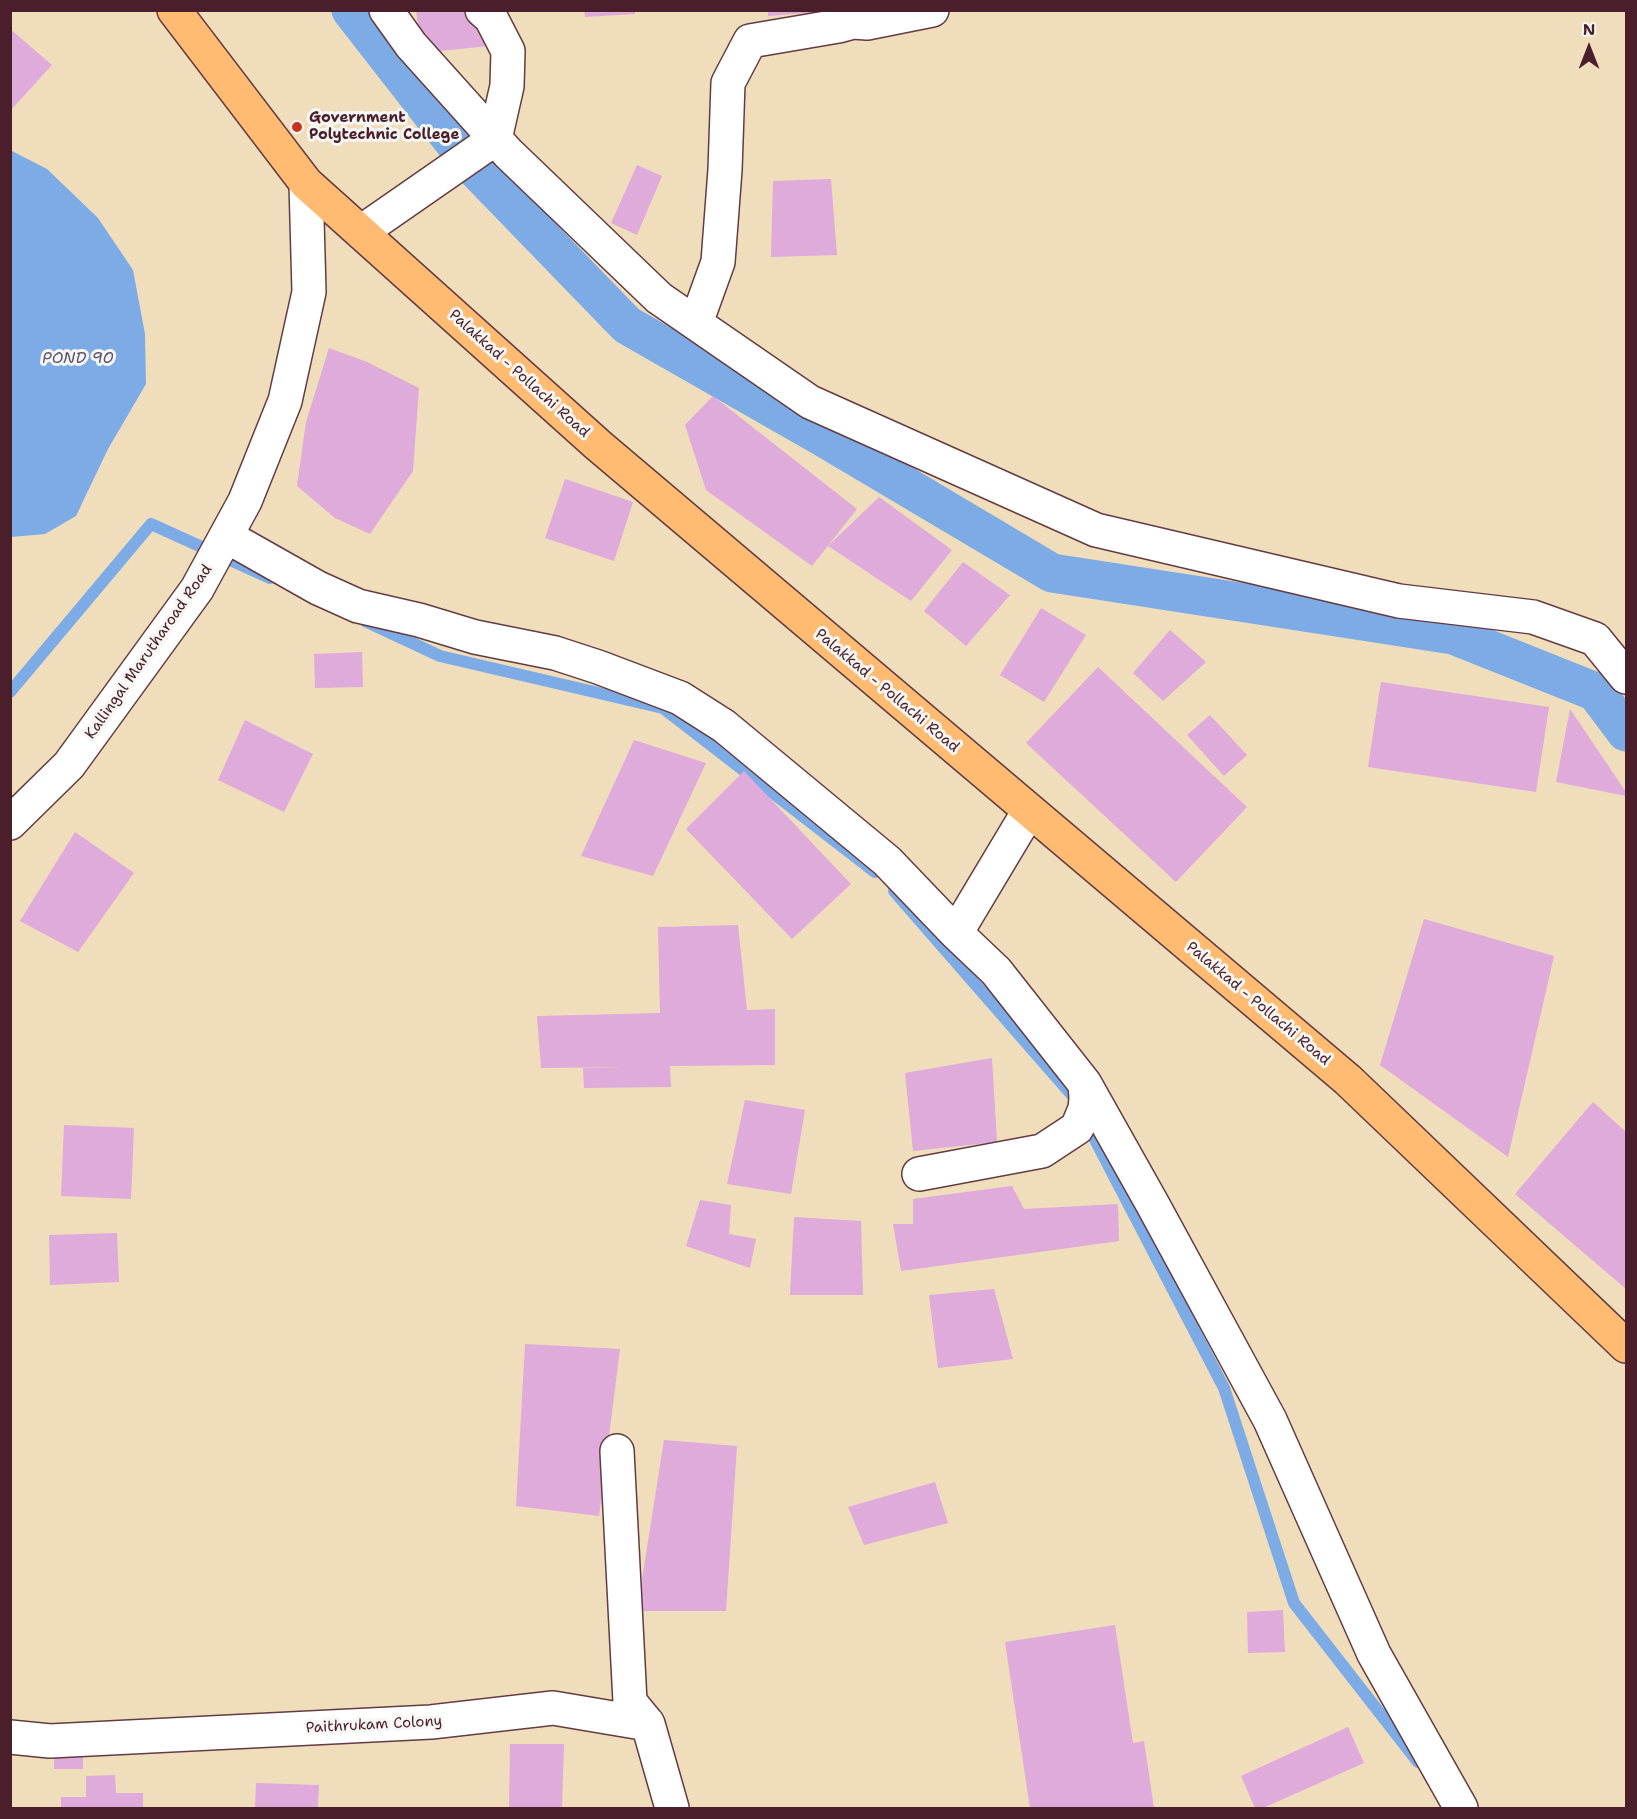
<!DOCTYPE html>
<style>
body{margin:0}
#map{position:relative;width:1637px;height:1819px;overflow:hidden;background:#efddbc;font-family:"Shantell Sans",sans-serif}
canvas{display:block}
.frame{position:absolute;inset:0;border:12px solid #4a1f2b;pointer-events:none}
.north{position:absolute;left:1559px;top:18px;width:60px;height:60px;-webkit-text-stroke:4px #f6f6f2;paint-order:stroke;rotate:0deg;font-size:16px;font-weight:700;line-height:24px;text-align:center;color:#4a1f2b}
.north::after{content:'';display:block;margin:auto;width:21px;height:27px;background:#4a1f2b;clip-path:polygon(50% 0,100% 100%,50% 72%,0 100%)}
</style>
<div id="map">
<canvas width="1637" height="1819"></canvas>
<div class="frame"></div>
<div class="north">N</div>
</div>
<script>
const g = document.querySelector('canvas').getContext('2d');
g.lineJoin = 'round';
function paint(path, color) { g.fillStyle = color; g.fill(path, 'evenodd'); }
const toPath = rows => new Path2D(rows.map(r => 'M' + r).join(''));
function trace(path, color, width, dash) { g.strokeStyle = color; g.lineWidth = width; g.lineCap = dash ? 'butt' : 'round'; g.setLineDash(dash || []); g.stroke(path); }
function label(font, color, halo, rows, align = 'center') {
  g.font = font + ' "Shantell Sans",sans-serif'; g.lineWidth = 6; g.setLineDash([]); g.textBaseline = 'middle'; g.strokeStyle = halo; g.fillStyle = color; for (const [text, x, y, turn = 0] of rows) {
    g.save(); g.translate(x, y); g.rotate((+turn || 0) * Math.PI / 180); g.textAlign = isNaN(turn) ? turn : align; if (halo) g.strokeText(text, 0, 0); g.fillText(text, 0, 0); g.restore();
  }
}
paint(toPath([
 [10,150,47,169,98,218,133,270,145,334,146,384,108,449,76,516,45,534,11,537]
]), '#7dabe6');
trace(toPath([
 [365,621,440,656,663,708,875,872],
 [10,692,151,524,270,578],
 [894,891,1071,1094],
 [1090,1130,1224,1388,1294,1603,1418,1762]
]), '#7dabe6', 12);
trace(toPath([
 [351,10,471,164,627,325,823,437,1052,573,1453,635,1596,692,1626,732]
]), '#7dabe6', 39);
paint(toPath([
 [416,10,484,10,488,46,421,53],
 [584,10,635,10,635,14,585,17],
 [768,10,820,10,820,12,768,16],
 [10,29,52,65,10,111],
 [637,165,662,176,637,235,611,223],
 [831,179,837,255,771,257,773,181],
 [329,348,367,362,419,388,413,471,370,534,335,518,297,486,306,422],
 [713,396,857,509,812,566,706,490,685,425],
 [565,479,633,502,614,561,545,538],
 [879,497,952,550,911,601,828,546],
 [963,562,1010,595,966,646,924,611],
 [1041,608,1086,635,1044,702,1000,675],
 [1170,630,1206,662,1163,701,1133,673],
 [362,652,363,687,315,688,314,654],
 [1098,667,1247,807,1176,882,1026,743],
 [1381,682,1549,707,1536,792,1368,767],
 [1570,709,1626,792,1626,796,1556,782],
 [1210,715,1247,755,1224,776,1187,735],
 [245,720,313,754,284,812,218,780],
 [634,740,706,763,653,876,581,856],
 [744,771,851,884,792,939,686,829],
 [75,832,134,873,78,952,20,921],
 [1424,919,1554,956,1508,1157,1380,1065],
 [738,925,747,1010,775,1009,775,1065,670,1066,671,1087,584,1088,583,1068,625,1067,541,1068,537,1016,660,1013,658,927],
 [992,1058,997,1142,913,1151,905,1073],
 [745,1100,805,1110,791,1194,727,1184],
 [1593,1102,1626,1132,1626,1289,1515,1194],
 [64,1125,134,1128,131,1199,61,1196],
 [1012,1186,1024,1209,1118,1204,1119,1241,901,1271,893,1224,913,1224,913,1199],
 [700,1200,731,1205,729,1234,756,1239,750,1268,686,1246],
 [794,1217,861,1221,863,1295,790,1295],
 [117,1233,119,1282,50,1285,49,1235],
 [994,1289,1013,1359,938,1368,929,1295],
 [525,1344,620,1349,599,1516,516,1506],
 [664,1440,737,1446,726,1611,637,1611],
 [935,1482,948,1523,864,1545,848,1507],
 [1283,1610,1285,1652,1248,1653,1247,1612],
 [1115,1625,1133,1743,1144,1741,1154,1808,1030,1808,1005,1642],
 [1348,1727,1364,1763,1263,1808,1255,1808,1241,1776],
 [510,1744,564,1744,562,1808,509,1808],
 [83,1747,83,1769,54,1769,54,1748],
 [115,1775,116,1793,143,1793,143,1808,61,1808,61,1797,86,1797,86,1776],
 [256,1783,319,1785,318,1808,255,1808]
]), '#deabda');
const minor = toPath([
 [386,10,411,45,508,153,659,298,810,402,1096,530,1399,601,1533,617,1595,639,1626,677],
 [361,232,495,139,507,86,508,51,491,18,482,10],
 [696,323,718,262,725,170,728,83,750,41,838,26,853,22,867,23,932,10],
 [226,536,318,588,358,606,419,620,475,637,555,653,598,667,680,698,724,726,887,861,956,933,996,971,1085,1084,1153,1205,1270,1420,1374,1654,1461,1808],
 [10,823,69,765,197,589,245,501,285,401,309,292,306,183],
 [956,933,1029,811],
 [919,1174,1042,1151,1077,1128,1085,1109,1086,1098,1085,1084],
 [617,1451,630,1702,648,1724],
 [10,1737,50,1741,431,1722,553,1708,648,1724,672,1808]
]);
const major = toPath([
 [174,10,306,183,598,445,1348,1080,1626,1346]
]);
trace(minor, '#633c41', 36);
trace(major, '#633c41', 36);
trace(minor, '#fff', 33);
trace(major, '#febb71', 33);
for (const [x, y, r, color] of [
 [297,127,6,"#c8321e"]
]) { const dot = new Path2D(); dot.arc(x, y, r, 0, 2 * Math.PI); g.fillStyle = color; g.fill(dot); trace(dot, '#f6f6f2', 2); }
label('bold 15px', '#4a1f2b', '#f6f6f2', [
 ["Government",309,118],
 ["Polytechnic College",309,135]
], 'left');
label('15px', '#4a1f2b', '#f6f6f2', [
 ["Palakkad - Pollachi Road",519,374,42],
 ["Kallingal Marutharoad Road",149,652,-55],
 ["Palakkad - Pollachi Road",887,691,40],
 ["Palakkad - Pollachi Road",1258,1004,40],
 ["Paithrukam Colony",374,1725,-3]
]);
label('italic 16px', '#5c506c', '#f6f6f2', [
 ["POND 90",78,359]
]);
</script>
